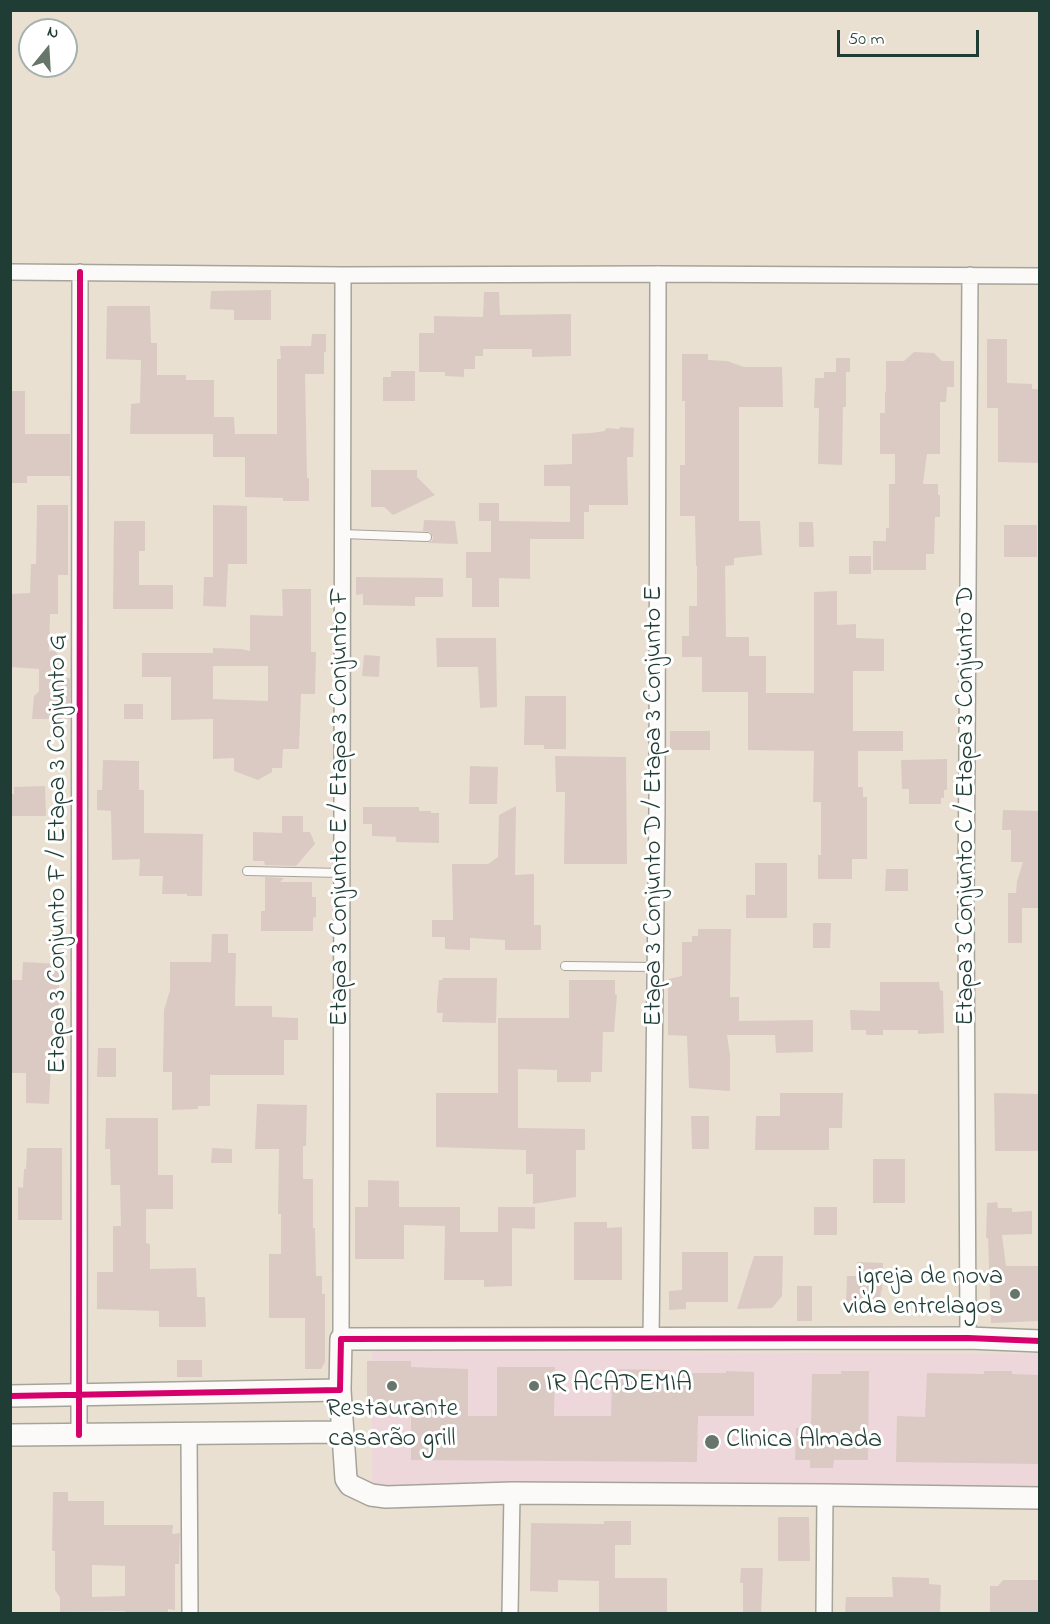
<!DOCTYPE html>
<meta charset="utf-8">
<style>
body{margin:0}
#map{position:relative;width:1050px;height:1624px;overflow:hidden;background:#e9e0d2;font-family:"Indie Flower",sans-serif}
canvas{display:block}
.frame{position:absolute;inset:0;border:12px solid #1f3d34;pointer-events:none}
.north{position:absolute;left:18px;top:18px;width:60px;height:60px;box-sizing:border-box;background:#fff;border:2px solid #a5b1ae;border-radius:50%;rotate:18deg;font-size:16px;font-weight:700;line-height:24px;text-align:center;color:#1f3d34}
.north::after{content:'';display:block;margin:auto;width:21px;height:27px;background:#66766b;clip-path:polygon(50% 0,100% 100%,50% 72%,0 100%)}
.scale{position:absolute;left:837px;top:30px;width:142px;height:27px;box-sizing:border-box;border:3px solid #1f3d34;border-top:0;padding-left:8px;font-size:18px;line-height:21px;white-space:nowrap;color:#1f3d34;-webkit-text-stroke:4px #fff;paint-order:stroke}
</style>
<div id="map">
<canvas width="1050" height="1624"></canvas>
<div class="frame"></div>
<div class="north">N</div>
<div class="scale">50 m</div>
</div>
<script>
const g = document.querySelector('canvas').getContext('2d');
g.lineJoin = 'round';
function paint(path, color) { g.fillStyle = color; g.fill(path, 'evenodd'); }
const toPath = rows => new Path2D(rows.map(r => 'M' + r).join(''));
function trace(path, color, width, dash) { g.strokeStyle = color; g.lineWidth = width; g.lineCap = dash ? 'butt' : 'round'; g.setLineDash(dash || []); g.stroke(path); }
function label(font, color, halo, rows, align = 'center') {
  g.font = font + ' "Indie Flower",sans-serif'; g.lineWidth = 6; g.setLineDash([]); g.textBaseline = 'middle'; g.strokeStyle = halo; g.fillStyle = color; for (const [text, x, y, turn = 0] of rows) {
    g.save(); g.translate(x, y); g.rotate((+turn || 0) * Math.PI / 180); g.textAlign = isNaN(turn) ? turn : align; if (halo) g.strokeText(text, 0, 0); g.fillText(text, 0, 0); g.restore();
  }
}
paint(toPath([
 [372,1351,1039,1354,1039,1486,372,1485]
]), '#eed7da');
paint(toPath([
 [271,290,271,320,234,320,234,310,210,309,211,291],
 [484,292,499,292,500,315,571,314,571,356,532,357,532,349,483,349,483,356,475,356,475,369,464,369,464,377,445,376,445,372,419,372,419,333,434,333,434,316,483,317],
 [107,306,150,306,151,343,157,343,157,375,186,375,186,380,214,380,214,417,234,417,235,434,277,434,277,359,281,359,280,346,311,346,312,334,326,334,326,352,324,352,324,374,305,374,307,478,309,478,309,501,283,501,283,498,245,497,245,457,213,457,213,434,130,434,131,404,140,403,141,360,106,359],
 [987,339,1007,339,1007,383,1032,384,1032,389,1040,389,1040,463,998,462,998,408,987,408],
 [914,352,934,353,942,361,954,361,954,387,947,387,946,402,940,402,940,454,927,454,923,484,938,484,938,495,940,495,940,517,935,517,934,554,926,554,926,570,873,570,873,541,886,541,886,528,889,528,889,484,895,484,895,454,880,454,880,413,885,413,885,392,886,391,886,361,904,361],
 [682,354,708,354,708,360,727,361,744,367,782,367,783,407,739,407,739,521,760,521,762,555,734,558,734,565,725,566,726,637,749,637,749,656,766,656,766,693,814,693,814,592,837,591,837,625,856,624,856,638,884,639,884,671,853,671,853,731,903,731,903,751,858,751,858,787,863,787,863,797,867,797,867,859,852,859,852,879,818,879,818,855,821,855,821,802,813,802,814,751,748,750,748,692,702,692,702,657,682,657,682,636,689,636,689,606,697,606,697,566,696,566,695,516,680,516,680,465,685,465,685,401,682,401],
 [836,358,850,358,850,372,846,372,846,407,843,407,842,465,818,464,819,408,814,408,815,378,824,378,824,372,836,372],
 [391,371,415,371,415,401,383,401,383,377,391,377],
 [10,391,25,391,25,434,70,434,70,476,27,476,27,483,10,483],
 [620,427,634,428,633,457,627,457,628,505,589,505,589,512,584,512,584,539,530,539,530,579,499,578,499,607,472,607,472,578,466,578,466,552,491,552,491,521,479,521,479,503,499,503,499,521,570,522,570,486,544,486,544,465,572,464,572,434,591,433,605,431,606,428,619,429],
 [371,470,417,470,417,477,435,495,393,515,384,507,371,507],
 [37,505,68,505,68,575,58,575,58,614,50,614,49,651,56,650,58,658,58,679,70,678,70,719,32,719,34,696,39,691,39,669,10,667,10,594,30,593,31,564,36,564],
 [213,505,247,506,247,564,228,564,226,607,203,606,204,577,213,577],
 [424,520,455,521,458,544,428,543,432,541,433,537,430,532,423,531],
 [114,521,145,521,145,551,139,551,139,585,173,585,173,609,113,609],
 [799,522,813,522,814,547,799,547],
 [1004,525,1037,525,1037,557,1004,557],
 [849,556,871,556,871,574,849,574],
 [356,577,443,578,443,597,415,597,415,606,363,605,363,594,356,595],
 [282,589,311,589,311,652,316,652,315,694,301,694,299,749,283,749,282,768,272,768,272,772,258,780,234,771,234,758,213,759,213,719,171,720,171,677,142,677,142,653,213,653,213,699,268,701,268,666,213,666,213,648,242,649,250,651,250,615,283,616],
 [436,638,496,638,497,707,480,708,478,667,437,667],
 [364,655,380,656,379,677,362,676],
 [525,696,566,696,566,749,544,749,544,745,524,745],
 [124,704,143,704,143,719,124,719],
 [670,731,710,731,710,750,670,750],
 [555,756,626,757,627,864,564,864,565,792,556,792],
 [947,759,947,790,944,790,944,798,941,798,941,804,909,804,909,789,902,789,901,760],
 [103,760,139,761,139,790,144,790,144,833,203,834,202,896,187,896,187,894,162,894,163,876,139,876,140,859,112,860,111,811,97,810,97,790,102,790],
 [470,766,498,767,497,804,469,804],
 [45,786,46,816,10,816,10,794,14,794,14,787],
 [516,806,515,875,534,874,534,925,541,925,541,950,505,950,505,940,470,938,470,950,445,949,445,937,432,937,432,920,453,920,452,864,488,864,498,857,499,815],
 [363,807,419,807,419,811,431,811,431,813,439,813,439,843,396,842,396,837,372,836,372,824,363,824],
 [1003,810,1040,811,1040,908,1022,908,1022,943,1008,943,1008,893,1016,893,1017,881,1023,862,1011,862,1011,830,1002,830],
 [282,816,303,816,303,832,310,832,315,844,296,866,265,865,264,861,253,861,253,832,282,833],
 [755,863,787,863,787,918,746,918,746,895,755,895],
 [886,869,908,869,908,891,885,891],
 [265,877,284,878,280,882,312,882,312,897,316,897,316,917,313,918,313,931,261,931,261,911,265,911],
 [813,923,831,923,830,948,813,948],
 [698,929,731,929,730,997,739,997,739,1021,813,1020,813,1052,776,1053,775,1035,727,1035,730,1055,730,1091,689,1088,687,1036,668,1035,668,979,682,976,682,942,692,942,692,936,698,936],
 [212,934,228,934,228,953,236,953,235,1006,272,1006,272,1017,298,1018,298,1040,284,1040,284,1075,210,1075,210,1106,198,1106,198,1109,172,1110,172,1072,163,1072,164,1010,170,990,170,962,211,962],
 [23,962,59,964,59,1006,55,1006,54,1037,53,1037,53,1063,51,1063,49,1104,26,1103,26,1073,10,1073,10,980,22,980],
 [443,978,497,978,496,1023,442,1022,443,1013,437,1013,437,1003,439,980,442,980],
 [569,980,615,980,615,994,617,995,614,1032,603,1032,602,1072,591,1072,591,1082,557,1082,557,1070,518,1069,518,1128,585,1129,585,1150,576,1150,576,1197,533,1204,533,1174,526,1174,526,1150,436,1147,436,1093,498,1093,498,1018,569,1018],
 [880,982,939,982,940,990,943,991,944,1033,918,1034,918,1030,883,1030,883,1035,866,1035,866,1030,851,1030,850,1010,880,1011],
 [98,1048,116,1048,116,1077,97,1077],
 [780,1093,843,1093,842,1128,829,1128,829,1150,755,1150,756,1116,780,1116],
 [994,1093,1040,1094,1040,1151,995,1151],
 [257,1104,307,1105,306,1146,303,1146,303,1179,313,1179,313,1228,315,1228,316,1276,322,1276,322,1294,325,1294,325,1362,321,1369,305,1369,305,1318,269,1318,269,1254,281,1254,281,1214,278,1214,279,1149,255,1149],
 [691,1116,709,1116,709,1149,692,1149],
 [106,1118,158,1118,158,1175,173,1175,173,1209,146,1209,146,1243,150,1244,150,1269,196,1268,197,1297,205,1297,206,1327,159,1327,159,1311,97,1309,97,1272,113,1272,113,1226,121,1226,120,1185,111,1185,110,1149,105,1149],
 [27,1148,62,1148,62,1220,18,1220,18,1187,23,1188,24,1169,26,1169],
 [212,1148,232,1149,232,1163,211,1163],
 [873,1159,905,1159,905,1203,873,1203],
 [368,1180,399,1181,399,1207,460,1207,460,1232,498,1232,498,1207,535,1207,535,1229,512,1228,512,1286,484,1287,484,1280,444,1280,445,1226,404,1225,404,1259,355,1259,355,1207,368,1207],
 [997,1202,998,1208,1012,1208,1012,1212,1032,1211,1032,1234,1002,1235,1006,1266,1040,1266,1040,1321,991,1323,988,1238,986,1238,987,1203],
 [814,1207,837,1207,837,1235,814,1235],
 [574,1222,607,1222,607,1228,622,1227,622,1280,574,1280],
 [682,1252,728,1252,728,1302,686,1302,686,1309,669,1310,669,1291,682,1290],
 [754,1256,783,1256,782,1296,772,1308,737,1309],
 [857,1262,883,1263,882,1291,881,1291,880,1304,846,1303,847,1276,856,1276],
 [797,1286,812,1286,812,1321,797,1321],
 [177,1360,202,1360,202,1377,177,1377],
 [367,1361,411,1361,411,1367,468,1369,468,1416,497,1416,497,1367,555,1367,554,1416,611,1416,612,1369,670,1370,670,1373,726,1373,726,1371,754,1372,754,1416,698,1416,697,1462,411,1460,411,1415,367,1416],
 [841,1371,869,1371,868,1460,834,1460,833,1468,810,1468,810,1460,795,1460,796,1428,811,1428,812,1374,841,1374],
 [984,1371,1012,1371,1012,1374,1040,1375,1040,1464,896,1462,897,1416,925,1417,927,1373,984,1374],
 [53,1492,68,1492,68,1501,104,1501,104,1525,173,1525,172,1534,180,1533,179,1564,175,1564,175,1610,168,1609,168,1614,125,1614,125,1611,60,1612,60,1598,55,1590,55,1551,52,1551],
 [92,1565,125,1566,125,1596,92,1597],
 [778,1517,809,1517,810,1561,778,1561],
 [604,1521,631,1521,631,1545,615,1545,615,1578,667,1578,667,1614,599,1614,599,1581,558,1580,558,1592,530,1591,531,1523,604,1524],
 [741,1568,763,1568,761,1614,743,1614,743,1583,740,1583],
 [892,1577,929,1578,929,1584,941,1585,940,1614,845,1614,846,1597,893,1597],
 [1003,1580,1040,1580,1040,1614,990,1614,990,1586,998,1586]
]), '#dbcac3');
const lane = toPath([
 [342,534,427,537],
 [247,871,342,873],
 [565,966,655,967]
]);
const street = toPath([
 [10,272,343,275,658,274,1040,276],
 [968,1338,966,906,970,275],
 [341,1339,343,275],
 [651,1339,657,809,658,274],
 [189,1434,190,1614],
 [79,1435,80,272],
 [510,1614,512,1493],
 [824,1614,825,1495]
]);
const secondary = toPath([
 [340,1390,346,1479,350,1485,371,1495,386,1497,512,1493,825,1495,1040,1498],
 [10,1396,340,1390,341,1339,968,1338,1040,1341],
 [10,1435,342,1432]
]);
trace(lane, '#a5a49a', 10);
trace(street, '#a5a49a', 18);
trace(secondary, '#a5a49a', 24);
trace(lane, '#fcfaf8', 8);
trace(street, '#fcfaf8', 15);
trace(secondary, '#fcfaf8', 21);
trace(toPath([
 [10,1396,340,1390,341,1339,968,1338,1040,1341],
 [79,1435,80,272]
]), '#d6006c', 6);
for (const [x, y, r, color] of [
 [1015,1294,6,"#66766b"],
 [392,1386,6,"#66766b"],
 [534,1386,6,"#66766b"],
 [712,1442,8,"#66766b"]
]) { const dot = new Path2D(); dot.arc(x, y, r, 0, 2 * Math.PI); g.fillStyle = color; g.fill(dot); trace(dot, '#fff', 2); }
label('26px', '#1f3d34', '#fff', [
 ["Etapa 3 Conjunto D / Etapa 3 Conjunto E",656,806,-90],
 ["Etapa 3 Conjunto C / Etapa 3 Conjunto D",968,806,-90],
 ["Etapa 3 Conjunto E / Etapa 3 Conjunto F",342,807,-90],
 ["Etapa 3 Conjunto F / Etapa 3 Conjunto G",60,854,-90]
]);
label('26px', '#1f3d34', '#fff', [
 ["igreja de nova",1003,1279,"right"],
 ["vida entrelagos",1003,1309,"right"],
 ["IR ACADEMIA",546,1386],
 ["Restaurante",392,1411,"center"],
 ["casarão grill",392,1441,"center"],
 ["Clinica Almada",726,1442]
], 'left');
</script>
